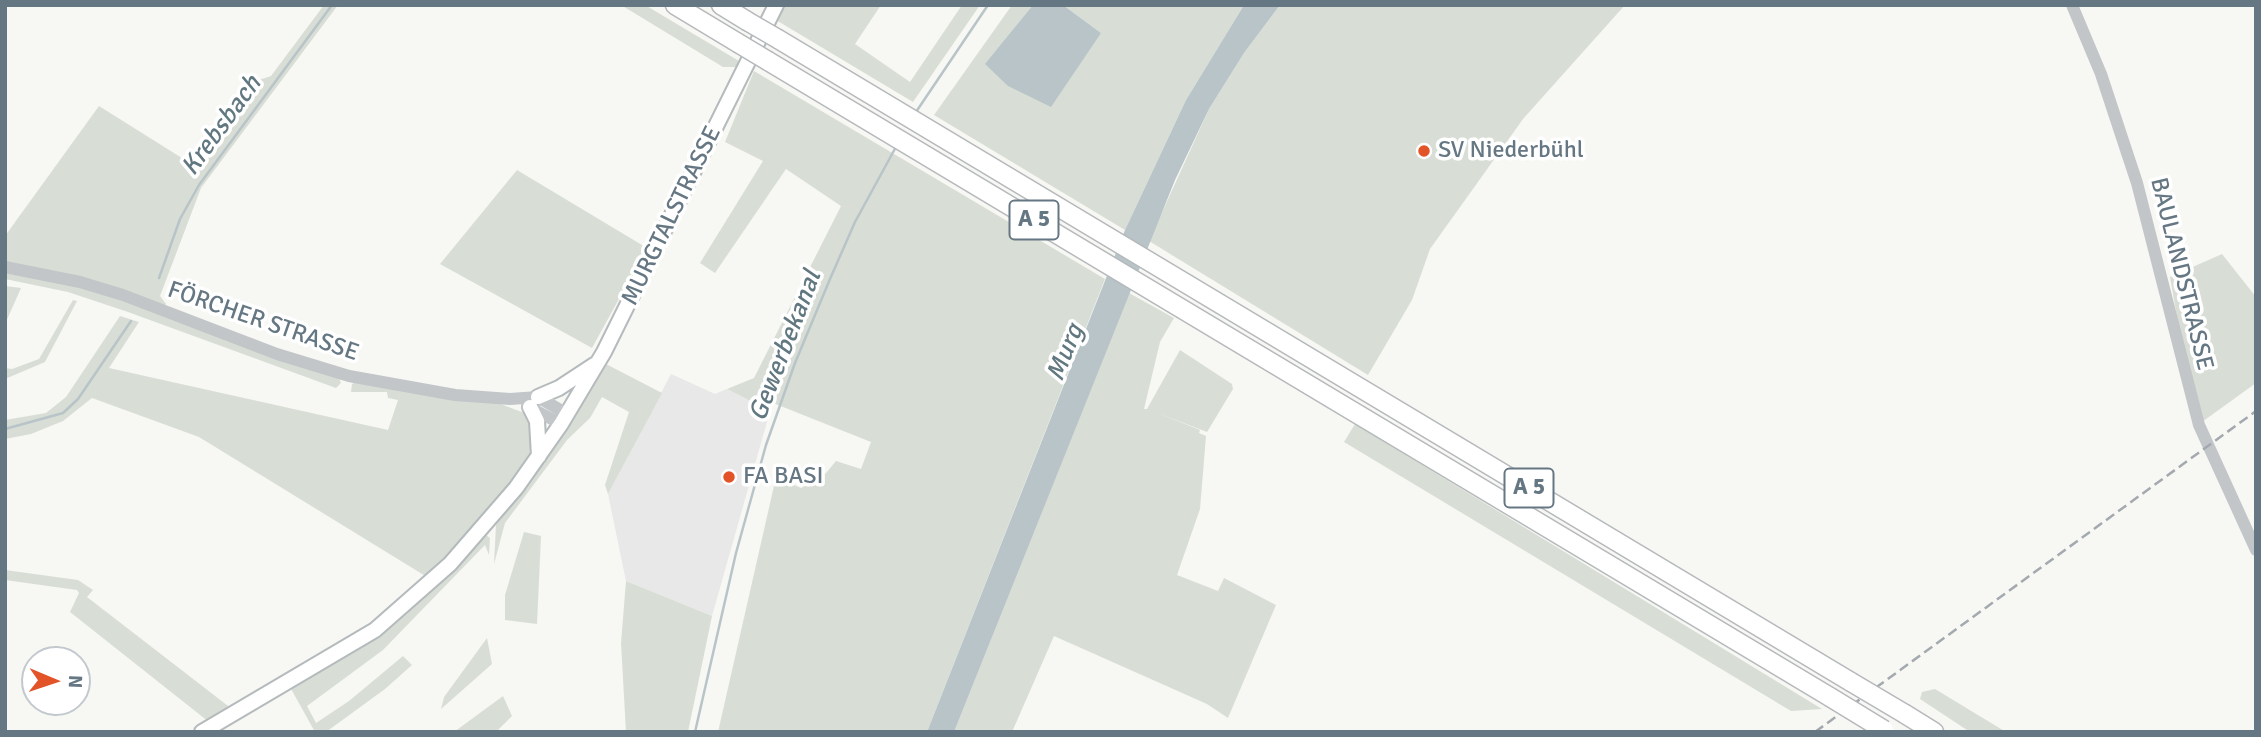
<!DOCTYPE html>
<meta charset="utf-8">
<style>
body{margin:0}
#map{position:relative;width:2261px;height:737px;overflow:hidden;background:#f7f7f4;font-family:Signika,sans-serif}
canvas{display:block}
.frame{position:absolute;inset:0;border:7px solid #667784;pointer-events:none}
.north{position:absolute;left:21px;top:646px;width:70px;height:70px;box-sizing:border-box;background:#fff;border:2px solid #c2c9ce;border-radius:50%;rotate:92deg;font-size:19px;font-weight:700;line-height:28px;text-align:center;color:#667784}
.north::after{content:'';display:block;margin:auto;width:24px;height:32px;background:#e25428;clip-path:polygon(50% 0,100% 100%,50% 72%,0 100%)}
</style>
<div id="map">
<canvas width="2261" height="737"></canvas>
<div class="frame"></div>
<div class="north">N</div>
</div>
<script>
const g = document.querySelector('canvas').getContext('2d');
g.lineJoin = 'round';
function paint(path, color) { g.fillStyle = color; g.fill(path, 'evenodd'); }
const toPath = rows => new Path2D(rows.map(r => 'M' + r).join(''));
function trace(path, color, width, dash) { g.strokeStyle = color; g.lineWidth = width; g.lineCap = dash ? 'butt' : 'round'; g.setLineDash(dash || []); g.stroke(path); }
function label(font, color, halo, rows, align = 'center') {
  g.font = font + ' Signika,sans-serif'; g.lineWidth = 7; g.setLineDash([]); g.textBaseline = 'middle'; g.strokeStyle = halo; g.fillStyle = color; for (const [text, x, y, turn = 0] of rows) {
    g.save(); g.translate(x, y); g.rotate((+turn || 0) * Math.PI / 180); g.textAlign = isNaN(turn) ? turn : align; if (halo) g.strokeText(text, 0, 0); g.fillText(text, 0, 0); g.restore();
  }
}
paint(toPath([
 [671,374,715,394,727,389,770,411,712,616,626,581,608,494]
]), '#e7e8e7');
paint(toPath([
 [324,5,338,5,201,188,160,296,166,304,164,306,5,263,5,236,99,106,201,170,256,81,271,76],
 [621,5,645,5,739,61,736,67,723,67],
 [783,5,881,5,855,44,910,82,962,5,980,5,913,102,776,20],
 [1012,5,1033,5,986,65,1101,33,1063,5,1244,5,1186,100,1125,230,934,115],
 [1280,5,1625,5,1523,119,1430,249,1412,300,1368,375,1149,241,1209,109,1244,53],
 [754,71,1105,279,927,732,718,732,776,477,801,488,826,473,836,461,861,469,871,442,773,403,770,411,727,389,754,378,841,206,786,169,715,273,700,263,763,161,725,142],
 [517,170,647,248,592,348,440,264],
 [2222,254,2256,297,2256,383,2202,422,2188,379,2170,277],
 [5,273,76,286,133,304,339,378,341,383,336,388,128,312,68,292,5,279],
 [5,286,21,288,5,324],
 [1129,293,1174,318,1160,342,1144,409,1147,409,1180,350,1232,384,1233,389,1207,432,1155,412,1200,430,1199,433,1206,436,1200,509,1177,575,1218,591,1224,578,1276,605,1228,718,1207,704,1054,636,1012,732,954,732],
 [73,300,77,301,45,362,5,379,5,368,12,369,39,359],
 [120,316,139,322,109,368,388,430,398,400,388,398,387,392,351,392,352,384,356,382,498,403,527,414,534,427,534,450,462,546,427,577,199,437,92,398,63,421,31,434,5,439,5,420,46,413,66,397],
 [606,364,662,393,608,494,605,485,629,412,602,397,590,418,567,440,505,523,494,564,496,525,564,435],
 [1355,424,1822,709,1791,711,1344,442],
 [524,532,541,536,537,624,505,620,505,595],
 [486,535,490,538,489,555,485,545,383,650,307,706,316,723,349,701,403,656,412,665,385,689,326,732,315,732,290,687,366,643,399,620],
 [5,570,78,580,93,590,87,597,232,709,209,722,70,612,79,593,77,590,5,580],
 [626,581,712,616,688,732,626,732,621,643],
 [487,638,492,664,441,709,444,697],
 [1935,689,2006,732,1970,732,1920,699,1922,692],
 [503,696,512,716,496,732,454,732]
]), '#d8ded5');
paint(toPath([
 [1033,5,1063,5,1101,33,1051,107,1008,86,985,64],
 [1244,5,1280,5,1244,53,1209,109,1175,180,954,732,927,732,1125,230,1186,100]
]), '#b8c4c8');
trace(toPath([
 [916,112,988,5],
 [159,278,180,219,199,185,332,5],
 [5,429,63,413,78,399,131,321],
 [695,732,736,553,766,445,795,363,830,279,855,222,897,145]
]), '#b8c4c8', 2.5);
const major = toPath([
 [538,397,559,388,594,365],
 [530,407,537,421,539,456],
 [202,732,375,630,450,564,516,488,561,424,604,352,776,5]
]);
const highway = toPath([
 [675,5,738,43],
 [721,5,747,21],
 [778,39,1851,682],
 [768,61,1830,697],
 [1905,714,1934,732]
]);
trace(major, '#b5babd', 18);
trace(highway, '#b5b9bb', 21);
trace(toPath([
 [2072,5,2101,74,2137,183,2199,425,2256,550],
 [5,267,80,282,123,295,277,354,349,376,455,395,510,399,538,397,567,414],
 [527,406,561,424]
]), '#c2c6c9', 12);
trace(major, '#fff', 14);
trace(highway, '#fff', 18);
trace(toPath([
 [1815,732,2256,411]
]), '#a3a9ae', 2.5, [10, 5]);
const highwayBridge = toPath([
 [747,21,778,39],
 [738,43,768,61],
 [1851,682,1905,714],
 [1830,697,1884,730]
]);
trace(highwayBridge, '#b5b9bb', 21, []);
trace(highwayBridge, '#fff', 18);
for (const [x, y, r, color] of [
 [1424,151,7,"#e25428"],
 [729,477,7,"#e25428"]
]) { const dot = new Path2D(); dot.arc(x, y, r, 0, 2 * Math.PI); g.fillStyle = color; g.fill(dot); trace(dot, '#fff', 2.5); }
for (const [x, y, w] of [
 [1034,220,49],
 [1529,488,49]
]) { const box = new Path2D(); box.roundRect(x - w / 2, y - 19.5, w, 39, 5); g.fillStyle = '#fff'; g.fill(box); trace(box, '#667784', 2); }
label('bold 23px', '#667784', null, [
 ["A 5",1034,220],
 ["A 5",1529,488]
]);
label('24px', '#667784', '#fff', [
 ["SV Niederbühl",1438,151],
 ["FA BASI",743,477]
], 'left');
label('24px', '#667784', '#fff', [
 ["MURGTALSTRASSE",672,216,-64],
 ["BAULANDSTRASSE",2181,274,76],
 ["FÖRCHER STRASSE",263,322,19]
]);
label('italic 26px', '#627881', '#fff', [
 ["Krebsbach",222,126,-54],
 ["Gewerbekanal",786,346,-69],
 ["Murg",1066,353,-68]
]);
</script>
